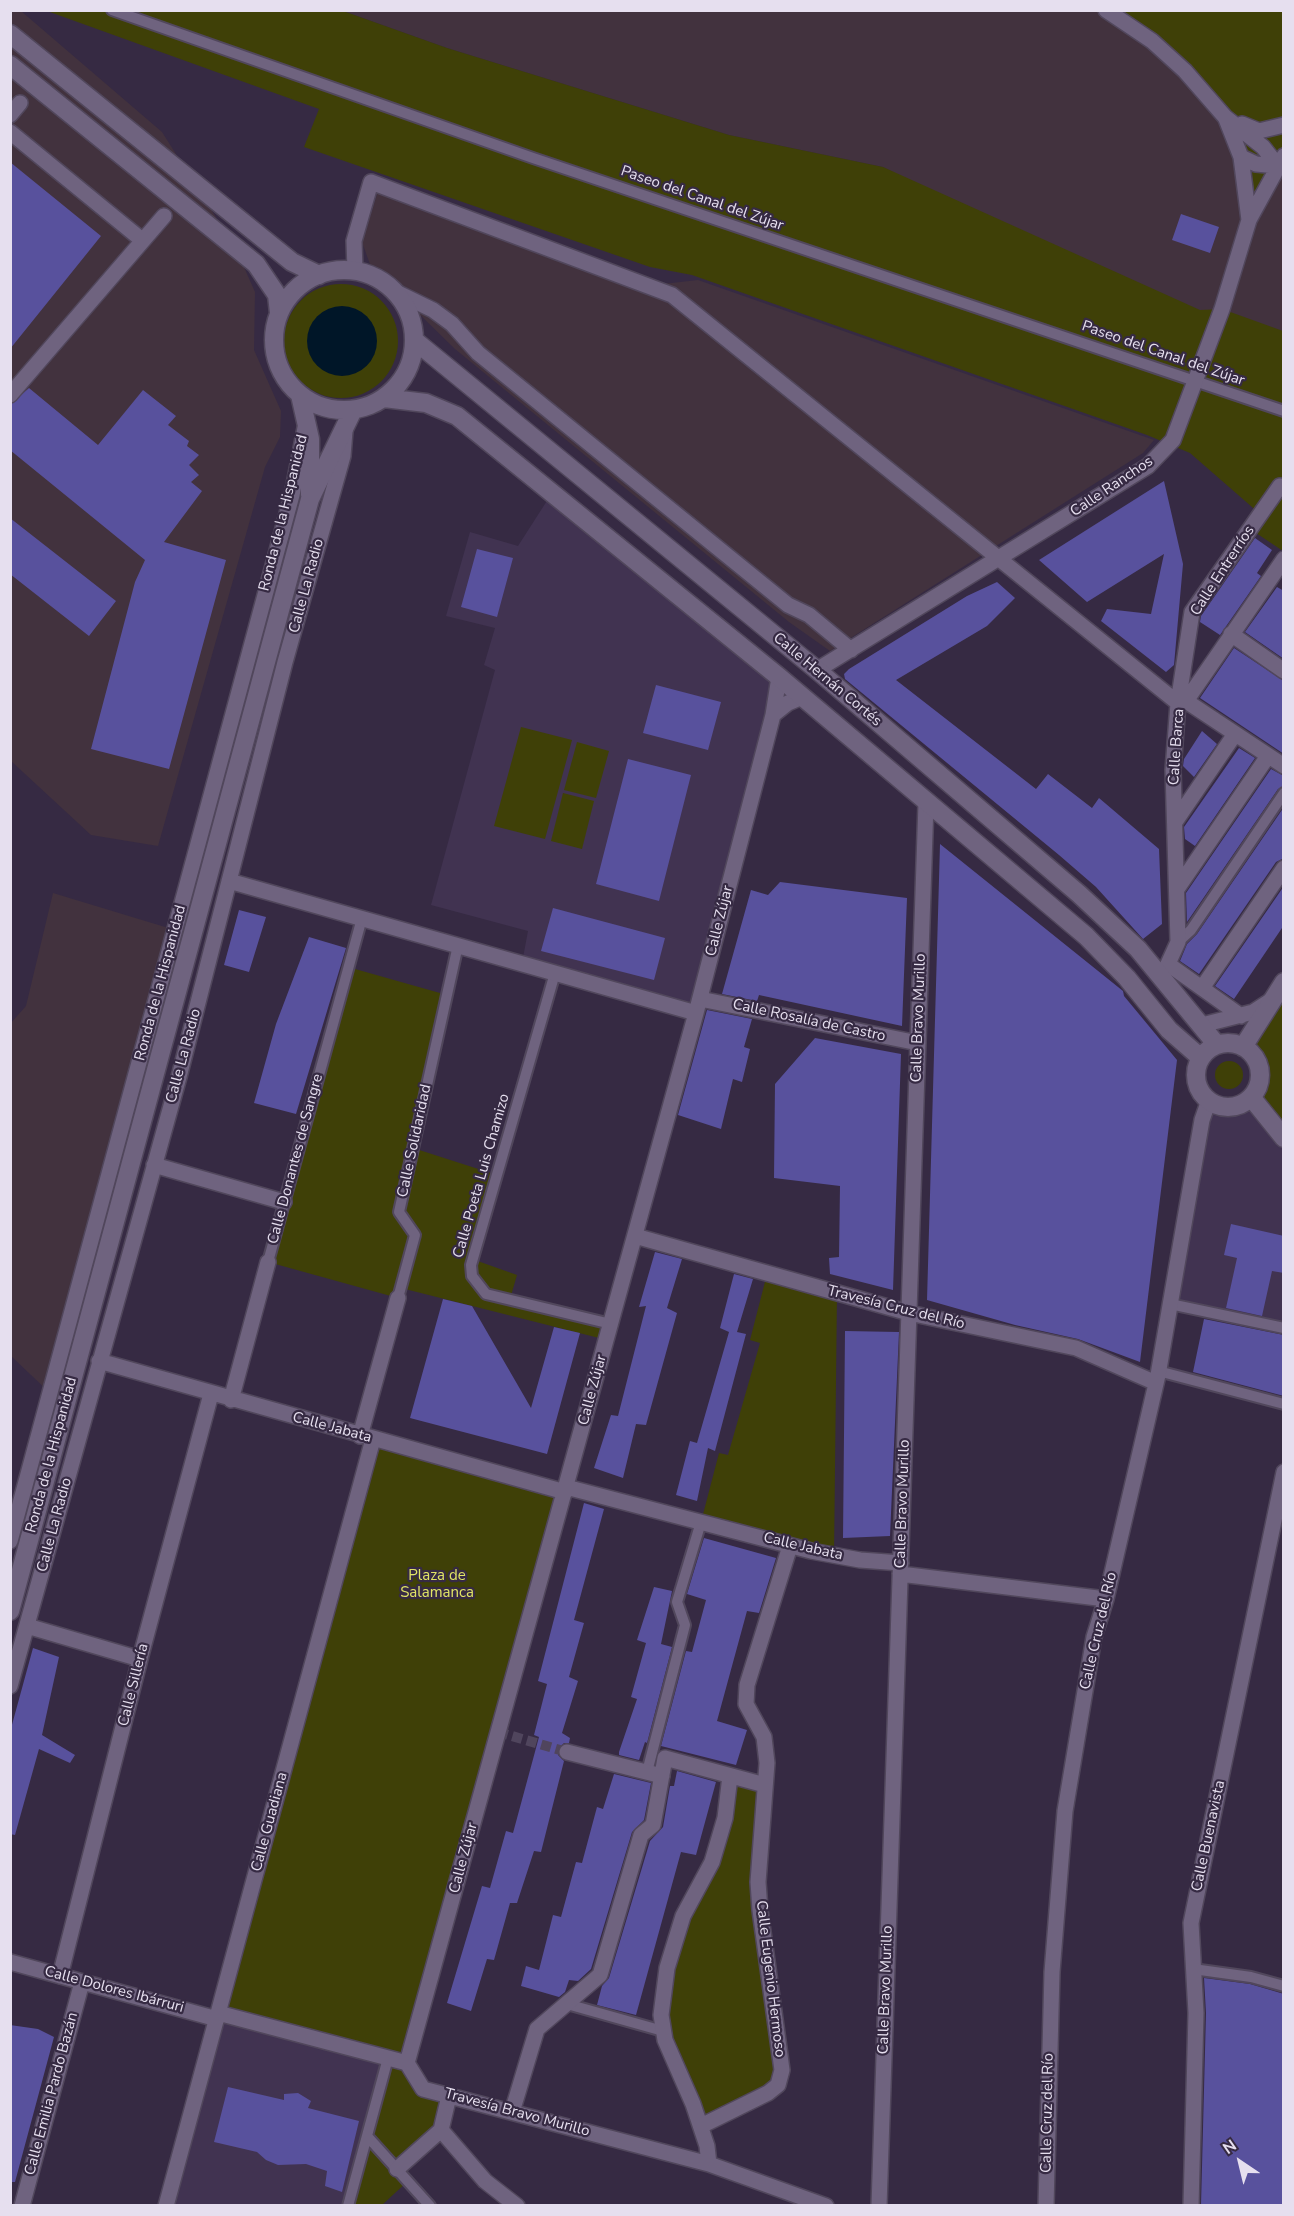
<!DOCTYPE html>
<meta charset="utf-8">
<style>
body{margin:0}
#map{position:relative;width:1294px;height:2216px;overflow:hidden;background:#362a43;font-family:"Nunito Sans",sans-serif}
canvas{display:block}
.frame{position:absolute;inset:0;border:12px solid #e6dfef;pointer-events:none}
.north{position:absolute;left:1210px;top:2132px;width:60px;height:60px;-webkit-text-stroke:4px #362a43;paint-order:stroke;rotate:325deg;font-size:16px;font-weight:700;line-height:24px;text-align:center;color:#e6dfef}
.north::after{content:'';display:block;margin:auto;width:21px;height:27px;background:#e6dfef;clip-path:polygon(50% 0,100% 100%,50% 72%,0 100%)}
</style>
<div id="map">
<canvas width="1294" height="2216"></canvas>
<div class="frame"></div>
<div class="north">N</div>
</div>
<script>
const g = document.querySelector('canvas').getContext('2d');
g.lineJoin = 'round';
function paint(path, color) { g.fillStyle = color; g.fill(path, 'evenodd'); }
const toPath = rows => new Path2D(rows.map(r => 'M' + r).join(''));
function trace(path, color, width, dash) { g.strokeStyle = color; g.lineWidth = width; g.lineCap = dash ? 'butt' : 'round'; g.setLineDash(dash || []); g.stroke(path); }
function label(font, color, halo, rows, align = 'center') {
  g.font = font + ' "Nunito Sans",sans-serif'; g.lineWidth = 4.5; g.setLineDash([]); g.textBaseline = 'middle'; g.strokeStyle = halo; g.fillStyle = color; for (const [text, x, y, turn = 0] of rows) {
    g.save(); g.translate(x, y); g.rotate((+turn || 0) * Math.PI / 180); g.textAlign = isNaN(turn) ? turn : align; if (halo) g.strokeText(text, 0, 0); g.fillText(text, 0, 0); g.restore();
  }
}
paint(toPath([
 [10,11,21,11,162,132,236,249,255,292,254,350,281,411,280,437,265,467,158,846,91,835,11,761],
 [343,11,1283,11,1283,382,883,167,729,135,447,48],
 [381,182,663,284,698,280,1154,440,1143,453,830,651,789,622,455,349,371,267,362,242],
 [53,893,175,930,50,1393,11,1356,10,1024,26,1006]
]), '#42323e');
paint(toPath([
 [552,493,779,677,696,1013,522,963,528,931,431,905,495,670,484,665,495,628,446,616,470,532,518,546],
 [1251,1097,1283,1138,1283,1328,1170,1304,1213,1103,1233,1106],
 [218,2013,388,2058,348,2205,166,2206]
]), '#413351');
paint(toPath([
 [47,11,343,11,447,48,729,135,883,167,1200,310,1222,309,1283,331,1283,551,1250,529,1260,514,1190,453,1147,435,692,275,650,267,304,147,319,109],
 [1106,11,1283,11,1283,156,1249,220,1225,117,1185,71],
 '284 341a57 57 0 1 1 114 0a57 57 0 1 1-114 0Z',
 [521,727,572,740,545,839,494,826],
 [577,742,609,751,596,798,564,790],
 [563,793,594,801,582,849,551,841],
 [348,967,447,995,413,1148,497,1175,472,1259,517,1275,510,1299,611,1324,607,1340,401,1288,398,1298,268,1262],
 [1283,982,1283,1138,1251,1097,1260,1078,1256,1057,1248,1049],
 '1215 1075a14 14 0 1 1 28 0a14 14 0 1 1-28 0Z',
 [767,1274,837,1293,834,1555,701,1522,719,1453,728,1455,760,1343,750,1340],
 [373,1439,565,1492,407,2063,423,2089,449,2096,441,2130,397,2169,408,2181,382,2205,348,2205,388,2058,218,2013],
 [730,1776,765,1785,758,1882,778,2085,701,2126,665,2040,667,1968,712,1862]
]), '#3f4007');
paint(toPath([
 '307 341a35 35 0 1 1 70 0a35 35 0 1 1-70 0Z'
]), '#001628');
paint(toPath([
 [10,162,101,236,10,349],
 [1181,214,1219,227,1210,253,1172,240],
 [29,388,98,445,143,390,176,416,168,425,189,441,187,446,199,455,189,465,199,475,191,482,202,491,164,542,226,560,169,769,91,749,135,582,145,560,10,450,10,405],
 [1164,481,1183,564,1174,665,1166,672,1101,621,1107,609,1151,614,1164,554,1087,602,1039,560],
 [10,518,116,601,89,636,10,574],
 [1255,538,1272,550,1257,573,1261,576,1220,635,1200,622,1201,616],
 [477,549,513,558,497,617,461,607],
 [997,582,1015,598,987,626,896,680,1036,789,1048,774,1092,808,1099,798,1159,849,1162,924,1143,939,1096,887,1059,855,845,679,844,674,849,669,967,596],
 [1277,587,1284,591,1284,659,1245,632],
 [1234,648,1284,681,1284,754,1200,698],
 [656,685,721,702,708,750,643,733],
 [1202,731,1217,744,1194,777,1183,766,1184,759],
 [1239,748,1255,758,1195,846,1185,839,1184,827],
 [628,759,691,775,659,901,596,884],
 [1271,769,1284,776,1284,786,1278,789,1187,922,1186,893],
 [1284,807,1284,858,1276,862,1199,974,1180,961,1187,944,1197,934],
 [940,844,1123,991,1124,996,1177,1060,1140,1362,1078,1339,1015,1325,927,1300],
 [780,882,907,898,902,1026,759,995,757,1001,722,994,751,890,768,895],
 [1284,886,1284,925,1234,999,1215,986],
 [553,908,665,938,654,980,541,951],
 [239,910,266,917,249,972,224,965],
 [309,937,346,948,296,1114,254,1103,276,1024],
 [707,1010,752,1019,744,1047,750,1049,742,1082,733,1079,721,1129,678,1115],
 [815,1038,901,1054,893,1290,830,1274,829,1258,839,1257,840,1186,774,1178,775,1084],
 [1231,1224,1284,1236,1284,1273,1272,1271,1262,1316,1226,1308,1237,1258,1224,1255],
 [655,1252,682,1259,667,1308,677,1313,646,1425,636,1424,623,1478,594,1468,611,1415,618,1416,646,1306,639,1307],
 [734,1274,753,1279,737,1332,746,1334,715,1451,708,1448,697,1501,676,1495,690,1441,697,1443,729,1332,720,1328],
 [443,1299,472,1306,531,1408,554,1327,580,1333,547,1454,410,1418],
 [1204,1319,1284,1335,1284,1396,1193,1372],
 [845,1331,899,1332,890,1536,843,1538],
 [584,1503,604,1509,574,1620,584,1623,569,1677,578,1681,562,1733,570,1738,569,1743,564,1743,558,1749,558,1755,564,1761,541,1852,534,1851,517,1903,510,1903,494,1960,487,1959,471,2011,447,2003,482,1886,490,1888,506,1831,513,1833,539,1737,534,1735,547,1684,538,1681],
 [704,1538,776,1558,759,1613,747,1611,717,1721,747,1730,736,1765,661,1746,686,1651,692,1652,706,1600,687,1594],
 [654,1587,672,1591,661,1644,672,1647,647,1743,645,1742,639,1760,619,1755,619,1752,637,1699,631,1697,646,1643,637,1640],
 [33,1648,59,1657,42,1735,75,1755,70,1763,39,1749,15,1835,10,1834,10,1732],
 [677,1771,716,1782,696,1855,681,1852,636,2015,597,2005,602,1986,609,1978,650,1841,663,1827,670,1786,674,1786],
 [614,1774,651,1783,644,1820,632,1832,591,1969,578,1981,569,1980,565,1992,559,1997,521,1986,526,1966,539,1970,553,1915,561,1917,576,1862,582,1863,597,1807,603,1809],
 [1204,1978,1250,1984,1284,1994,1284,2205,1201,2205,1206,2013],
 [10,2025,38,2029,54,2037,15,2182,10,2182],
 [228,2087,284,2100,284,2094,298,2093,311,2101,308,2108,359,2121,342,2192,325,2186,327,2171,306,2164,278,2165,266,2160,257,2152,214,2142]
]), '#58519d');
trace(toPath([
 [498,1732,567,1752]
]), '#50455d', 10, [10, 5]);
const pedestrian = toPath([
 [112,10,533,158,1284,411],
 [1178,942,1191,930,1284,793],
 [555,973,471,1265,472,1276,486,1294,611,1324],
 [268,1262,362,918],
 [398,1298,415,1235,399,1212,458,945],
 [1170,1304,1284,1328],
 [1158,1371,1284,1404],
 [647,1772,685,1625,677,1602,701,1522],
 [1193,1969,1251,1977,1284,1986],
 [567,2004,663,2031],
 [367,2136,430,2206],
 [348,2206,388,2058]
]);
const minor = toPath([
 [1106,10,1152,41,1185,71,1225,117,1263,147,1278,166,1256,164,1241,157],
 [10,115,20,103],
 [1226,119,1241,157,1249,220],
 [1242,124,1259,131,1284,125],
 [10,132,142,240],
 [355,270,354,241,371,182,672,295,1178,703],
 [396,292,433,310,452,324,478,353,788,605,809,615,851,650],
 [10,395,164,216],
 [1231,634,1284,671],
 [817,670,1148,466,1173,440,1222,309,1249,220,1284,156],
 [1186,701,1284,559],
 [1178,703,1186,701,1284,766],
 [773,715,788,703,802,697],
 [1175,822,1235,734],
 [229,881,696,1013],
 [1177,889,1268,756],
 [1168,964,1241,1016],
 [1162,977,1178,942,1173,770,1178,703,1192,612,1280,486,1284,488],
 [1202,988,1284,868],
 [700,999,918,1043],
 [1202,1025,1253,1012,1270,1001],
 [154,1165,284,1202],
 [635,1236,909,1313,1076,1348,1156,1383],
 [99,1361,565,1492],
 [231,1400,268,1262],
 [360,1436,398,1298],
 [566,1487,811,1551,860,1560,901,1563],
 [10,1541,292,495,305,428],
 [900,1574,1106,1599],
 [27,1626,140,1659],
 [10,1686,179,1077,285,662,343,456,345,431],
 [567,1752,662,1776],
 [10,1962,217,2019],
 [60,1976,140,1659,211,1394],
 [218,2013,407,2063,423,2089,709,2164,826,2206],
 [407,2063,696,1013,773,715,779,677],
 [512,2112,537,2029,600,1975,641,1835,653,1825,665,1758,765,1785],
 [701,2126,768,2093,778,2085,782,2070,760,1910,758,1882,767,1763,764,1737,746,1704,747,1685,790,1546],
 [441,2130,485,2181,517,2206],
 [709,2164,707,2146,693,2104,665,2040,661,2015,667,1968,683,1916,712,1862,725,1818,730,1776],
 [397,2169,441,2130,449,2096],
 [22,2206,82,1982],
 [166,2206,373,1439],
 [879,2206,926,803],
 [1046,2206,1052,1972,1065,1811,1094,1637,1106,1599,1158,1375,1202,1120,1209,1100],
 [1191,2206,1196,2013,1191,1923,1284,1472]
]);
const tertiary = toPath([
 [10,34,292,262,319,275],
 [10,65,256,264,277,295,279,313],
 '274 340a70 70 0 1 1 140 0a70 70 0 1 1-140 0Z',
 [414,340,817,670,1079,894,1138,949,1217,1045],
 [300,395,310,439,310,495],
 [384,398,426,403,457,416,779,677,1086,936,1127,978,1169,1030,1201,1058],
 '1196 1075a32 32 0 1 1 64 0a32 32 0 1 1-64 0Z',
 [1243,1047,1284,982],
 [1251,1097,1284,1138],
 [10,1611,310,499,353,410]
]);
trace(pedestrian, '#51475c', 14);
trace(minor, '#51475c', 18);
trace(tertiary, '#51475c', 21);
trace(pedestrian, '#6f637f', 10);
trace(minor, '#6f637f', 15);
trace(tertiary, '#6f637f', 18);
label('15px', '#e6dfef', '#362a43', [
 ["Paseo del Canal del Zújar",702,199,19],
 ["Paseo del Canal del Zújar",1163,354,19],
 ["Calle Ranchos",1112,487,-34],
 ["Ronda de la Hispanidad",284,513,-76],
 ["Calle Entrerríos",1223,571,-57],
 ["Calle La Radio",307,586,-75],
 ["Calle Hernán Cortés",827,680,40],
 ["Calle Barca",1177,747,-86],
 ["Calle Zújar",720,921,-76],
 ["Ronda de la Hispanidad",161,983,-75],
 ["Calle Bravo Murillo",919,1018,-88],
 ["Calle Rosalía de Castro",809,1021,12],
 ["Calle La Radio",184,1056,-75],
 ["Calle Solidaridad",415,1141,-78],
 ["Calle Donantes de Sangre",296,1159,-75],
 ["Calle Poeta Luis Chamizo",482,1176,-74],
 ["Travesía Cruz del Río",896,1308,14],
 ["Calle Zújar",593,1390,-75],
 ["Calle Jabata",332,1428,15],
 ["Ronda de la Hispanidad",52,1455,-75],
 ["Calle Bravo Murillo",903,1504,-88],
 ["Calle La Radio",55,1525,-75],
 ["Calle Jabata",803,1547,13],
 ["Calle Cruz del Río",1099,1631,-77],
 ["Calle Sillería",134,1685,-76],
 ["Calle Guadiana",270,1822,-75],
 ["Calle Buenavista",1209,1836,-78],
 ["Calle Zújar",464,1858,-75],
 ["Calle Eugenio Hermoso",770,1979,83],
 ["Calle Dolores Ibárruri",114,1990,15],
 ["Calle Bravo Murillo",886,1990,-88],
 ["Calle Emilia Pardo Bazán",52,2094,-75],
 ["Travesía Bravo Murillo",517,2113,15],
 ["Calle Cruz del Río",1048,2113,-89]
]);
label('15px', '#e1e565', '#362a43', [
 ["Plaza de",437,1576],
 ["Salamanca",437,1593]
]);
</script>
